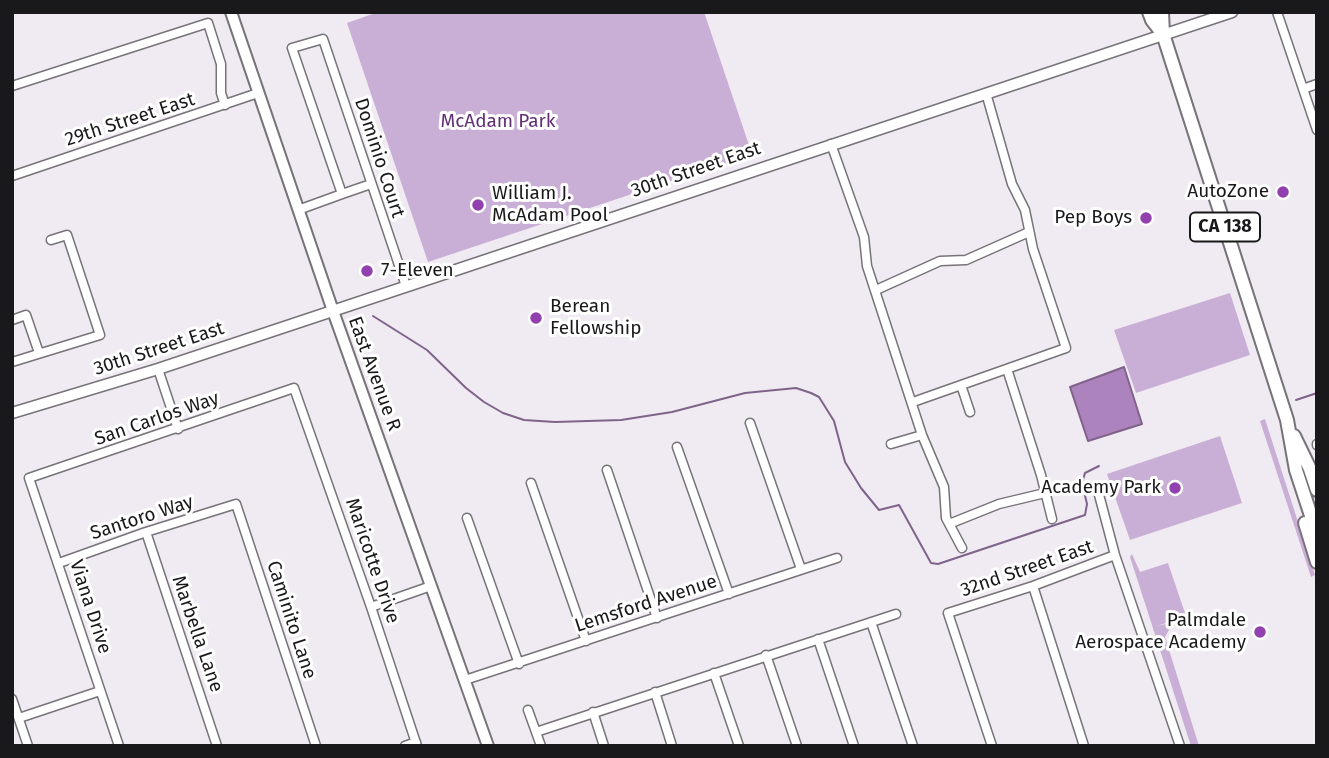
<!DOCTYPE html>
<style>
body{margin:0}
#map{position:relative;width:1329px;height:758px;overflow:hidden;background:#f0ebf2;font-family:"Fira Sans",sans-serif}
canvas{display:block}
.frame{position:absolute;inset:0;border:14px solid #19181a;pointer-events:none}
</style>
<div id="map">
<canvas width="1329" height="758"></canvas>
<div class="frame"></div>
</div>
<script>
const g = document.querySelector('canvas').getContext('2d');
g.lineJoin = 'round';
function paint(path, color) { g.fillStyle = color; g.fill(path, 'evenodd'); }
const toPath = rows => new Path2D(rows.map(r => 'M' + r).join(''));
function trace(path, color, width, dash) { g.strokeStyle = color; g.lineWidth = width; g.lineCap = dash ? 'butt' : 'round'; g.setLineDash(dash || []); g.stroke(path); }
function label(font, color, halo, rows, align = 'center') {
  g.font = font + ' "Fira Sans",sans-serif'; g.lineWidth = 6; g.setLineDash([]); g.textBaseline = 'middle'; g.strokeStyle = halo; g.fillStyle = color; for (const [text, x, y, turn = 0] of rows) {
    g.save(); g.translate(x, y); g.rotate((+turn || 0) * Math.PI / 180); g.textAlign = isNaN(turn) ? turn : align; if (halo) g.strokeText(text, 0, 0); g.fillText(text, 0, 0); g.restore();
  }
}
paint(toPath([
 [378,12,704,12,752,154,428,262,347,23],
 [1230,293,1250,355,1136,393,1114,330],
 [1265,419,1315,575,1311,577,1260,421],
 [1220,436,1242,503,1130,540,1107,474],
 [1132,554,1140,572,1168,563,1186,616,1157,626,1166,624,1169,630,1165,637,1199,746,1191,746,1130,557]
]), '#c9aed5');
const water = toPath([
 [1124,367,1142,424,1088,441,1070,387,1124,367]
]);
paint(water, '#ac83bc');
trace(water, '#80638b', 2);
trace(toPath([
 [373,316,427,350,466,388,484,402,503,413,524,420,555,422,621,420,672,412,745,393,796,388,811,393,819,397,834,421,845,462,861,488,879,510,899,505,931,563,938,564,1085,515,1087,504,1082,483,1085,473,1099,466],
 [1296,400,1317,393]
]), '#80638b', 2);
const minor = toPath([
 [1277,12,1317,130],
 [12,86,208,23,221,64,221,93,225,105],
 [1303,89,1317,84],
 [831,144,864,237,867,266,922,435,944,487,946,518,962,548],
 [12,176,258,93],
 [371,184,342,194,292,48,323,39,406,286],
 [298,210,342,194],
 [876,290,940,261,966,260,1029,232],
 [12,320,26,315,39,353],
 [12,362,100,335,67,235,51,240],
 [158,369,178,429],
 [1007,369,1041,475,1052,519],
 [961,385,970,412],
 [913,402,1066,348,1033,249,1025,210,1012,184,986,93],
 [750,423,801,569],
 [891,444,922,435],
 [1317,444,1317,445],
 [677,447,729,594],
 [607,470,657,618],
 [531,483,586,641],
 [1098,491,1115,555,1180,746],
 [467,518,519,664],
 [949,524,999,504,1045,493],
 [146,532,217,746],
 [59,563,146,532,236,504,316,746],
 [1033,586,1084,746],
 [371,607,431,586],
 [871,622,913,746],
 [818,639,854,746],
 [766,655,797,746],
 [714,673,739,746],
 [465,680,837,558],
 [655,692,672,746],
 [12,699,28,746],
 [528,710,541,746],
 [593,712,604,746],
 [19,718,100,691],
 [536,732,896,614],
 [119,746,29,478,294,388,371,607,417,746],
 [405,746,416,742],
 [992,746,948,613,1033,586,1115,555]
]);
const tertiary = toPath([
 [12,413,158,369,1232,12]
]);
const secondary = toPath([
 [231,12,333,311,488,746]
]);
const trunk = toPath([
 [1149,12,1152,20,1163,34],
 [1162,12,1163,34,1287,420,1296,470,1317,534],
 [1294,436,1310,469,1317,490],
 [1305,523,1317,562]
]);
trace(minor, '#777379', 11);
trace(tertiary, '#777379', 13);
trace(secondary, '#777379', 14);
trace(trunk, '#777379', 16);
trace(minor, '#fff', 8);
trace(tertiary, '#fff', 10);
trace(secondary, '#fff', 10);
trace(trunk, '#fff', 12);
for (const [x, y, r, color] of [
 [1283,192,7,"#9240af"],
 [478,205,7,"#9240af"],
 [1146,218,7,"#9240af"],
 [367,271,7,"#9240af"],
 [536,318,7,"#9240af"],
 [1175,488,7,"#9240af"],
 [1260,632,7,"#9240af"]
]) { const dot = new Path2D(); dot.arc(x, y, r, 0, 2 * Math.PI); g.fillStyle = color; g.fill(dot); trace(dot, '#fff', 2.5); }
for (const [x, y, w] of [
 [1225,227,70]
]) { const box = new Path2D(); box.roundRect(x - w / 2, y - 14.5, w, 29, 5); g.fillStyle = '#fff'; g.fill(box); trace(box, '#19181a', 2); }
label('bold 18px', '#19181a', null, [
 ["CA 138",1225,227]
]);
label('19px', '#19181a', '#fff', [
 ["29th Street East",130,120,-18],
 ["Dominio Court",379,158,72],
 ["30th Street East",696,170,-19],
 ["30th Street East",159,349,-18],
 ["East Avenue R",374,374,70],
 ["San Carlos Way",157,419,-19],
 ["Santoro Way",142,518,-18],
 ["Maricotte Drive",372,561,71],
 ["32nd Street East",1027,569,-19],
 ["Lemsford Avenue",646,604,-18],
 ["Viana Drive",90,607,72],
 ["Caminito Lane",291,620,72],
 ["Marbella Lane",197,634,71]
]);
label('19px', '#622f75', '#fff', [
 ["McAdam Park",498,122]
]);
label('19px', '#19181a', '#fff', [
 ["AutoZone",1269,192],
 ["William J.",492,194,"left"],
 ["McAdam Pool",492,216,"left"],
 ["Pep Boys",1132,218],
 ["7-Eleven",381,271,"left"],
 ["Berean",550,307,"left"],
 ["Fellowship",550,329,"left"],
 ["Academy Park",1161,488],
 ["Palmdale",1246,621],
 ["Aerospace Academy",1246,643]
], 'right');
</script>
